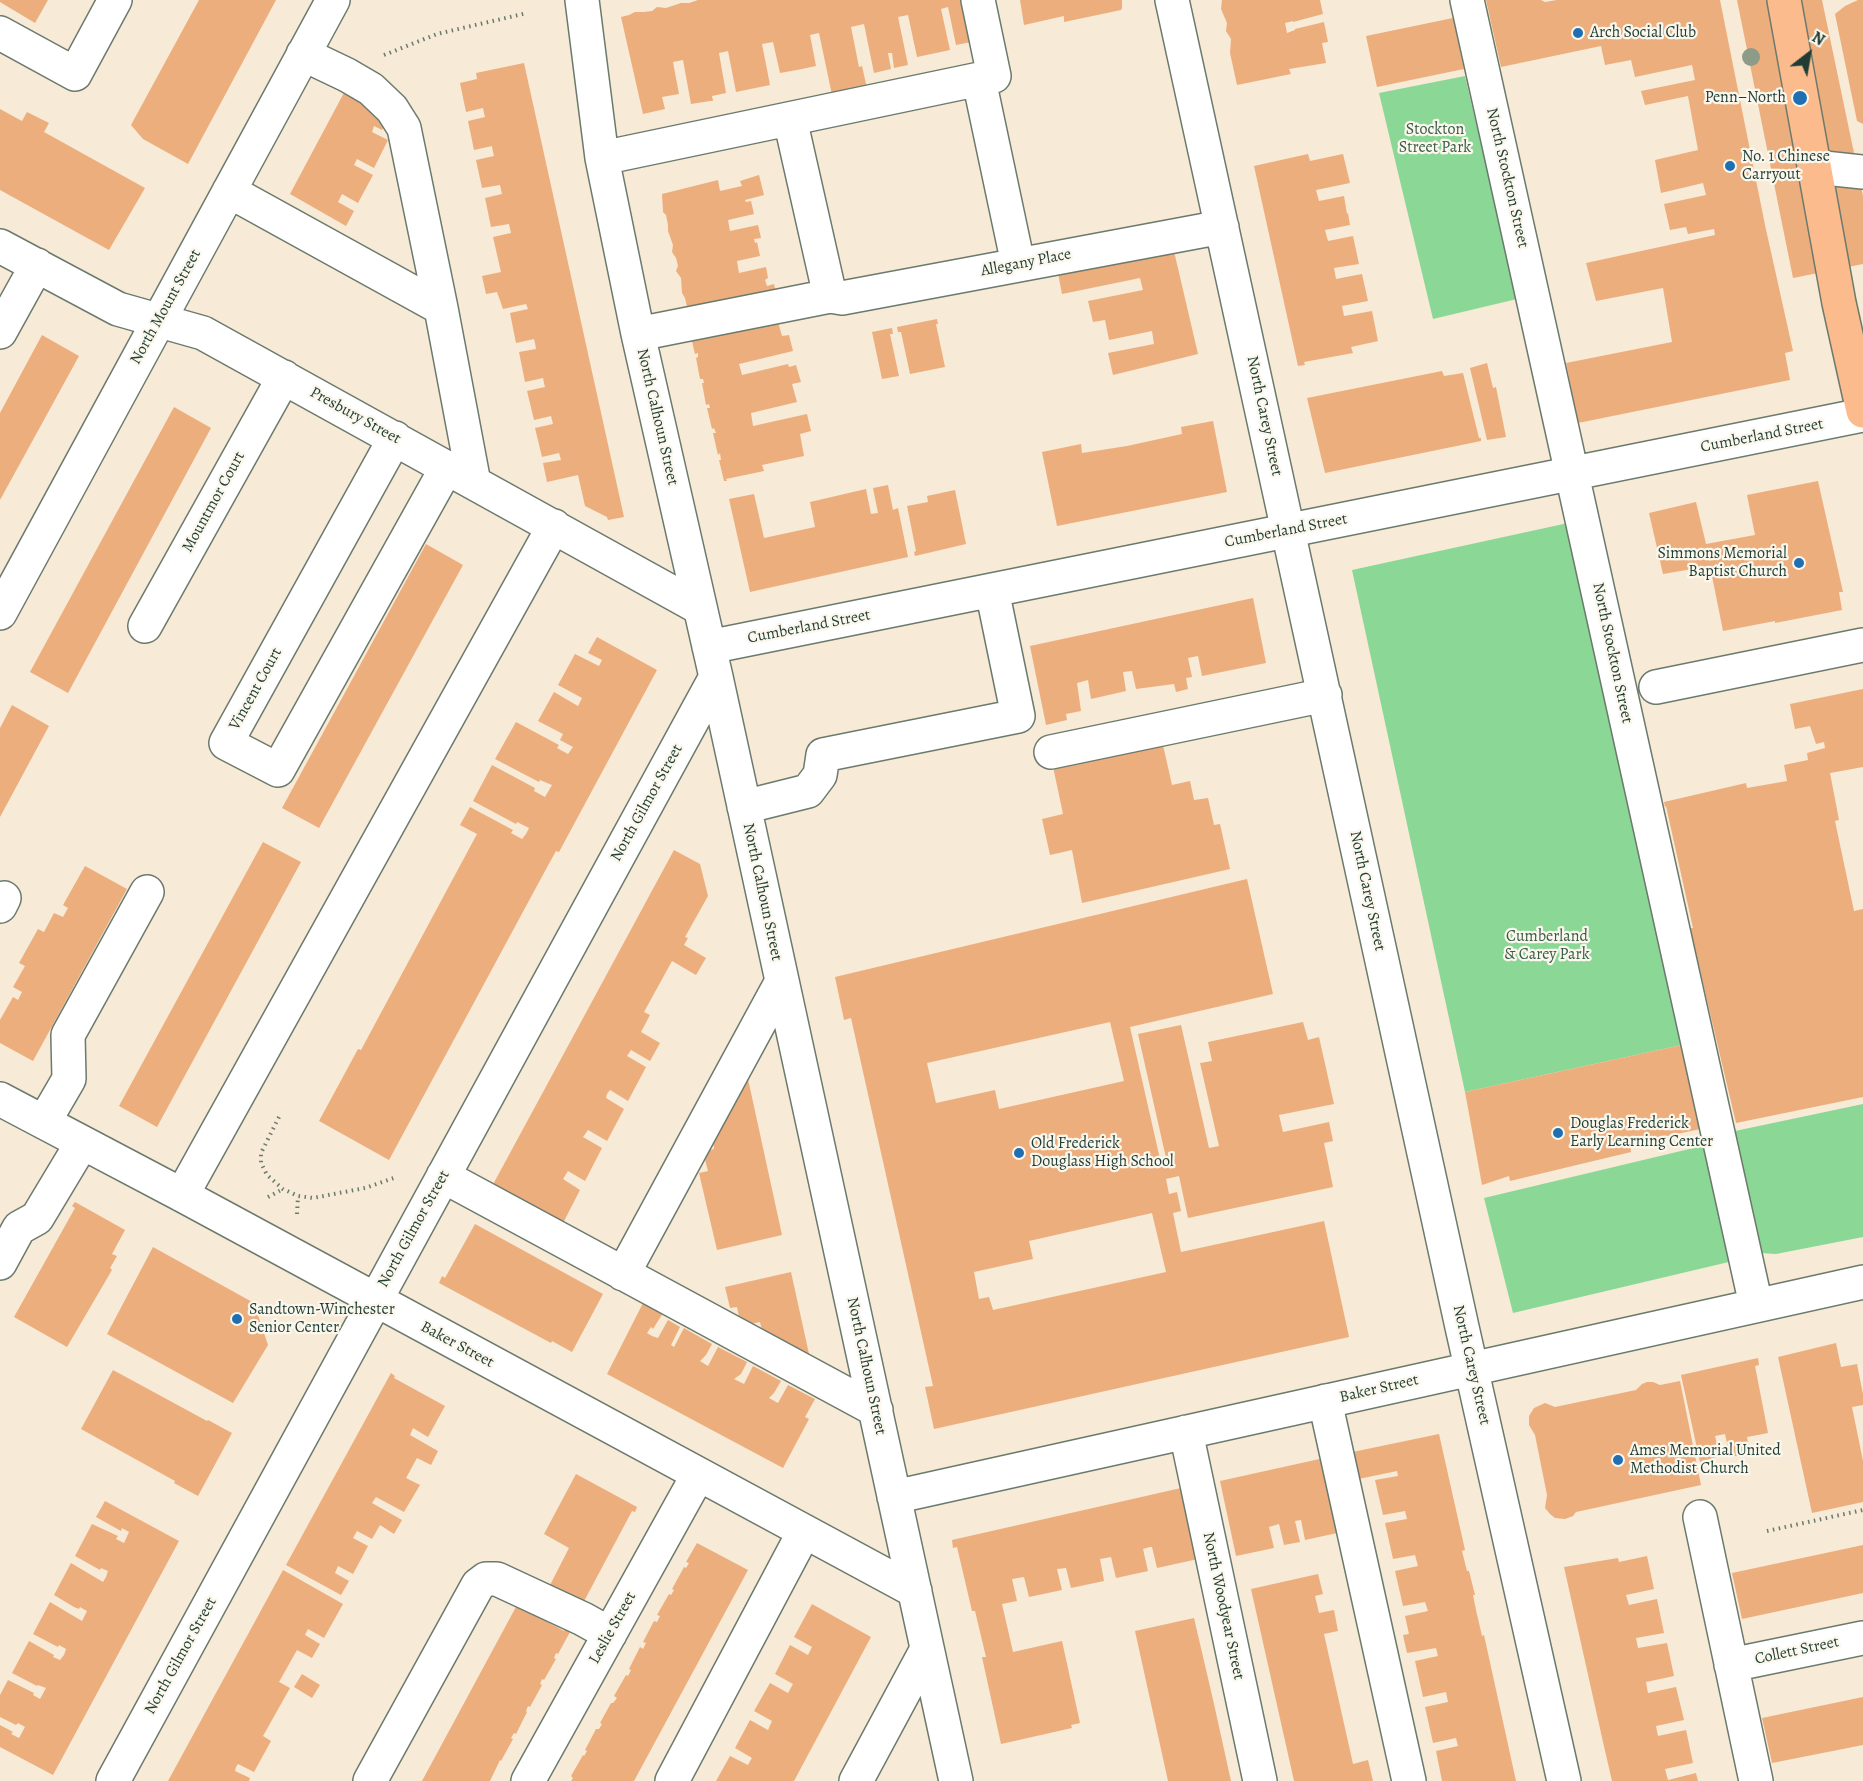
<!DOCTYPE html>
<meta charset="utf-8">
<style>
body{margin:0}
#map{position:relative;width:1863px;height:1781px;overflow:hidden;background:#f7ead6;font-family:Alegreya,serif}
canvas{display:block}
.north{position:absolute;left:1779px;top:24px;width:60px;height:60px;-webkit-text-stroke:4px #fbf7ec;paint-order:stroke;rotate:31deg;font-size:16px;font-weight:700;line-height:24px;text-align:center;color:#1f3d34}
.north::after{content:'';display:block;margin:auto;width:21px;height:27px;background:#1f3d34;clip-path:polygon(50% 0,100% 100%,50% 72%,0 100%)}
</style>
<div id="map">
<canvas width="1863" height="1781"></canvas>
<div class="north">N</div>
</div>
<script>
const g = document.querySelector('canvas').getContext('2d');
g.lineJoin = 'round';
function paint(path, color) { g.fillStyle = color; g.fill(path, 'evenodd'); }
const toPath = rows => new Path2D(rows.map(r => 'M' + r).join(''));
function trace(path, color, width, dash) { g.strokeStyle = color; g.lineWidth = width; g.lineCap = dash ? 'butt' : 'round'; g.setLineDash(dash || []); g.stroke(path); }
function label(font, color, halo, rows, align = 'center') {
  g.font = font + ' Alegreya,serif'; g.lineWidth = 4.5; g.setLineDash([]); g.textBaseline = 'middle'; g.strokeStyle = halo; g.fillStyle = color; for (const [text, x, y, turn = 0] of rows) {
    g.save(); g.translate(x, y); g.rotate((+turn || 0) * Math.PI / 180); g.textAlign = isNaN(turn) ? turn : align; if (halo) g.strokeText(text, 0, 0); g.fillText(text, 0, 0); g.restore();
  }
}
paint(toPath([
 [1465,76,1517,299,1433,319,1379,93],
 [1568,523,1682,1045,1465,1092,1352,570],
 [1863,1104,1863,1237,1776,1254,1760,1253,1735,1131],
 [1706,1145,1733,1261,1513,1313,1484,1198]
]), '#8bd896');
paint(toPath([
 [0,0,48,0,35,23,0,2],
 [199,0,276,0,188,164,143,139,131,125],
 [698,0,968,0,976,41,956,45,948,7,941,9,950,50,917,57,908,15,898,17,908,65,894,68,892,53,888,53,891,69,874,73,864,24,851,27,859,67,862,66,868,93,832,95,819,33,810,35,816,66,797,70,780,73,773,42,762,44,770,85,736,92,728,51,719,53,726,93,712,96,713,101,710,101,691,104,683,60,673,62,679,94,662,97,665,109,643,114,621,17,629,15,635,12,644,12,652,11,657,7,666,8,681,3,689,3],
 [1020,0,1122,0,1122,8,1121,10,1064,22,1064,16,1024,25],
 [1222,0,1320,0,1323,14,1293,22,1293,21,1285,23,1287,33,1295,30,1295,29,1324,22,1328,42,1322,43,1326,63,1289,69,1291,74,1237,85,1230,53,1231,39,1226,31,1227,23,1221,9],
 [1486,0,1541,0,1545,2,1557,0,1720,0,1765,225,1793,351,1785,353,1790,380,1578,423,1566,363,1672,342,1663,288,1596,301,1586,263,1715,235,1714,229,1688,234,1686,227,1670,230,1664,204,1706,195,1703,183,1661,193,1655,160,1698,150,1688,96,1645,105,1641,91,1695,80,1692,65,1635,77,1631,60,1605,65,1601,46,1501,67],
 [1737,0,1822,0,1863,196,1863,264,1793,278],
 [1858,0,1863,0,1863,124,1857,121,1835,14,1845,6],
 [1453,18,1464,69,1377,87,1366,36],
 [524,63,624,517,608,520,607,517,585,506,578,475,547,482,543,463,561,460,559,453,542,457,535,428,553,424,551,416,534,420,527,391,545,387,544,383,543,378,525,382,519,352,536,349,535,343,534,339,516,343,510,313,528,309,526,304,503,309,497,292,486,294,482,276,501,272,493,237,511,233,509,224,491,227,485,198,502,194,500,185,482,188,476,160,494,156,493,152,492,146,474,150,468,121,485,117,484,113,483,108,466,112,460,83,477,79,476,73],
 [346,89,388,119,382,130,374,126,372,132,388,140,374,168,357,159,354,165,373,175,358,203,342,194,338,202,354,211,346,226,290,194],
 [0,109,22,121,27,112,49,123,44,132,145,188,109,250,0,190],
 [1308,154,1310,161,1343,154,1350,183,1316,190,1319,201,1344,196,1347,214,1348,213,1350,225,1325,230,1326,234,1328,241,1353,236,1359,264,1334,268,1335,273,1336,279,1362,274,1368,301,1342,306,1344,316,1372,311,1378,341,1351,347,1353,353,1304,362,1305,365,1298,366,1254,166],
 [759,175,764,195,745,200,746,202,751,201,754,214,728,220,730,231,758,225,761,238,754,239,755,243,757,242,760,256,737,261,739,273,766,267,768,278,765,280,767,286,774,284,778,302,690,320,685,298,682,293,681,278,676,271,678,266,676,258,672,252,673,245,668,231,668,225,666,215,663,212,662,194,718,180,720,191,742,186,740,181],
 [1173,247,1198,354,1113,375,1108,353,1154,344,1152,331,1109,340,1105,320,1093,322,1088,301,1143,290,1140,278,1062,294,1058,273],
 [776,315,782,336,789,335,793,351,739,364,742,375,788,364,789,367,796,365,801,382,792,384,797,402,751,413,753,426,807,414,811,431,800,434,804,456,762,465,764,471,726,479,727,481,724,481,719,460,721,460,720,453,718,455,713,433,716,433,714,428,712,429,707,408,710,408,709,404,706,405,702,383,704,383,703,379,700,379,696,358,698,357,698,353,695,354,690,333],
 [937,319,938,324,936,324,945,367,910,374,901,332,898,332,897,327],
 [892,328,893,334,890,334,899,376,882,379,872,332],
 [42,335,79,356,0,500,0,413],
 [1487,363,1493,388,1496,387,1506,437,1487,440,1470,368],
 [1442,371,1444,376,1463,373,1479,438,1481,438,1481,441,1325,473,1307,398],
 [174,407,211,428,68,693,30,672],
 [1213,421,1227,492,1057,526,1042,452,1081,444,1082,453,1127,446,1182,434,1181,427],
 [1818,481,1843,592,1839,592,1842,610,1775,623,1775,621,1723,631,1710,566,1663,574,1649,513,1696,502,1706,544,1755,535,1747,495],
 [888,485,893,510,898,508,908,557,750,592,729,499,754,494,764,538,815,527,810,502,866,489,871,514,878,513,873,488],
 [955,490,966,544,915,556,914,552,916,551,907,506,928,502,927,496],
 [426,544,463,565,319,828,282,808],
 [1253,598,1266,663,1202,676,1198,656,1188,658,1192,677,1186,678,1188,689,1176,692,1174,684,1136,689,1132,671,1123,672,1126,691,1091,699,1088,680,1077,683,1081,711,1066,714,1067,720,1046,725,1030,646],
 [597,637,657,670,559,852,556,851,545,871,389,1160,319,1121,358,1049,361,1050,477,834,460,825,470,807,513,830,511,833,522,839,526,834,529,828,517,822,516,824,473,801,492,765,535,788,534,791,545,797,552,785,540,780,539,782,495,759,516,722,559,745,557,748,568,754,573,747,560,740,563,734,538,721,554,692,578,706,582,698,558,685,575,654,599,666,602,660,588,653],
 [1863,689,1863,767,1830,773,1839,820,1835,821,1854,911,1863,909,1863,1097,1736,1123,1690,928,1693,928,1666,806,1665,807,1664,802,1746,783,1747,788,1787,781,1784,765,1808,760,1807,753,1825,748,1824,742,1816,744,1810,726,1795,729,1790,704],
 [12,705,49,726,0,817,0,728],
 [1163,745,1172,785,1190,781,1194,800,1208,798,1214,825,1220,824,1230,869,1082,903,1072,850,1050,855,1042,819,1063,814,1052,762],
 [263,842,301,862,157,1127,119,1106],
 [674,850,700,864,708,896,685,937,688,938,684,945,706,958,696,975,672,961,644,1012,650,1015,641,1032,660,1043,650,1061,631,1050,627,1056,646,1067,628,1101,610,1090,607,1094,606,1098,624,1109,607,1141,588,1130,583,1137,602,1148,585,1181,568,1171,563,1179,580,1190,560,1229,490,1190],
 [85,866,127,889,33,1061,0,1043,0,1020,13,997,18,1000,22,992,13,987,25,966,19,963,38,929,44,932,54,913,63,917,68,908,63,905],
 [1247,879,1273,994,1130,1027,1160,1159,1166,1158,1138,1034,1181,1025,1209,1148,1219,1146,1200,1063,1212,1061,1208,1042,1303,1022,1308,1040,1319,1037,1334,1104,1279,1115,1283,1132,1329,1122,1333,1141,1324,1143,1333,1187,1188,1218,1179,1176,1166,1179,1169,1194,1177,1192,1181,1211,1173,1213,1181,1252,1324,1221,1349,1337,934,1429,925,1387,933,1386,851,1018,844,1020,835,977],
 [1110,1022,1124,1081,999,1109,995,1090,936,1103,927,1063],
 [1152,1213,1166,1272,993,1310,989,1297,979,1299,974,1272,1033,1259,1029,1241],
 [1682,1045,1705,1128,1630,1144,1631,1152,1510,1181,1509,1176,1482,1185,1465,1092],
 [748,1079,782,1235,717,1250,699,1173,708,1171,703,1152,714,1149,712,1132],
 [75,1202,125,1230,112,1254,117,1256,110,1268,112,1270,67,1347,14,1317,75,1208,72,1206],
 [475,1224,603,1294,572,1352,552,1341,551,1343,439,1283,442,1276,445,1278],
 [153,1247,254,1303,268,1345,233,1403,107,1334],
 [791,1272,809,1354,796,1355,764,1339,760,1322,741,1326,737,1307,730,1308,725,1287],
 [643,1303,663,1313,653,1329,651,1327,647,1333,652,1336,658,1338,668,1320,680,1327,671,1345,674,1347,684,1328,712,1344,706,1355,700,1361,708,1366,718,1347,747,1362,741,1374,734,1379,744,1384,753,1366,781,1381,774,1393,769,1398,778,1403,788,1385,815,1399,805,1417,809,1419,783,1468,607,1374],
 [1836,1343,1841,1367,1857,1364,1863,1394,1863,1405,1852,1407,1863,1461,1863,1502,1812,1513,1778,1357],
 [1758,1358,1759,1365,1755,1366,1768,1433,1747,1437,1750,1453,1730,1457,1725,1434,1715,1436,1720,1456,1700,1462,1681,1375],
 [113,1370,207,1421,208,1420,232,1433,198,1496,174,1483,175,1481,81,1429],
 [391,1373,395,1376,394,1378,445,1406,428,1437,413,1428,410,1435,438,1451,431,1465,417,1458,406,1478,420,1485,404,1512,376,1497,372,1503,402,1520,394,1534,380,1525,372,1539,357,1531,353,1538,368,1546,353,1574,338,1566,335,1573,349,1581,341,1595,286,1565],
 [1680,1381,1701,1485,1576,1512,1573,1516,1565,1519,1555,1518,1550,1514,1545,1508,1547,1495,1535,1435,1529,1425,1529,1416,1534,1408,1545,1403,1555,1407,1636,1390,1642,1384,1647,1382,1653,1382,1660,1385],
 [1439,1434,1465,1550,1462,1551,1467,1571,1469,1571,1475,1595,1473,1595,1476,1610,1482,1636,1484,1635,1516,1781,1442,1781,1436,1751,1458,1746,1456,1738,1433,1743,1425,1707,1448,1702,1446,1692,1423,1697,1415,1661,1438,1656,1436,1648,1407,1653,1403,1635,1409,1634,1405,1616,1428,1611,1425,1602,1403,1606,1395,1571,1418,1566,1415,1555,1393,1559,1385,1523,1407,1519,1405,1511,1383,1515,1375,1480,1398,1476,1397,1471,1349,1481,1343,1454],
 [1324,1458,1342,1532,1305,1540,1301,1520,1295,1521,1300,1542,1284,1545,1279,1524,1269,1527,1274,1548,1236,1556,1220,1481],
 [576,1474,637,1507,635,1512,632,1511,582,1605,549,1587,569,1548,544,1534],
 [1181,1488,1198,1559,1157,1568,1152,1547,1150,1547,1143,1549,1148,1571,1116,1578,1111,1557,1100,1559,1104,1581,1071,1588,1066,1568,1057,1569,1062,1590,1029,1597,1024,1577,1012,1579,1017,1601,1002,1604,1013,1652,1062,1641,1080,1723,1071,1725,1072,1728,1001,1744,982,1657,986,1657,975,1611,972,1611,957,1547,953,1548,952,1540],
 [105,1501,179,1541,53,1775,0,1747,0,1725,13,1732,11,1734,19,1738,25,1727,18,1723,16,1725,0,1717,0,1695,8,1680,34,1693,33,1695,40,1699,46,1688,38,1685,37,1686,12,1673,29,1641,54,1655,53,1657,60,1660,64,1655,66,1649,59,1645,58,1647,33,1634,50,1602,82,1621,87,1611,80,1607,79,1609,74,1607,54,1595,71,1563,103,1582,106,1577,108,1571,101,1568,100,1570,75,1556,92,1524,118,1536,116,1539,124,1543,129,1532,122,1528,121,1531,96,1517],
 [697,1543,748,1570,634,1781,571,1781,573,1778,571,1776,583,1755,584,1756,587,1751,585,1750,596,1729,599,1729,602,1724,600,1723,611,1703,613,1703,617,1698,614,1696,626,1675,628,1676,631,1670,629,1669,640,1647,643,1649,646,1643,643,1642,654,1621,657,1622,660,1616,657,1615,669,1594,671,1595,674,1590,672,1589,683,1569,684,1567,686,1568,689,1563,686,1562],
 [1863,1545,1863,1593,1742,1619,1732,1573],
 [1647,1556,1654,1589,1626,1595,1629,1605,1657,1599,1664,1633,1636,1638,1638,1648,1667,1643,1674,1676,1646,1682,1647,1688,1648,1693,1676,1687,1684,1720,1656,1726,1658,1736,1686,1730,1693,1763,1665,1769,1668,1780,1696,1773,1698,1781,1612,1781,1603,1742,1564,1567,1618,1558,1619,1562],
 [283,1570,343,1604,324,1638,308,1629,305,1635,320,1644,312,1658,297,1650,279,1682,290,1688,263,1736,271,1741,254,1772,238,1764,236,1767,235,1771,250,1778,249,1781,168,1781],
 [1318,1574,1323,1594,1315,1596,1319,1613,1334,1610,1338,1631,1324,1634,1353,1764,1368,1760,1373,1781,1294,1781,1251,1589],
 [812,1604,871,1637,794,1781,716,1781,730,1756,748,1765,750,1761,752,1758,735,1748,750,1720,768,1730,772,1721,754,1711,770,1683,788,1693,793,1684,775,1674,790,1645,808,1655,812,1647,794,1637],
 [517,1605,564,1631,565,1629,570,1632,558,1654,556,1653,554,1658,556,1659,544,1680,542,1679,540,1684,542,1685,530,1707,528,1706,526,1711,527,1712,516,1734,514,1733,511,1738,513,1739,501,1761,500,1760,490,1781,422,1781],
 [1194,1618,1214,1704,1231,1781,1168,1781,1135,1631],
 [302,1674,320,1685,312,1698,294,1687],
 [1863,1697,1863,1745,1772,1763,1762,1718]
]), '#edae7d');
const minor = toPath([
 [582,0,602,158,638,334,716,677,956,1781],
 [1172,0,1462,1327,1564,1781],
 [1467,0,1756,1305],
 [0,33,75,74,115,0],
 [303,54,347,75,371,89,392,109,404,128,441,308,474,483],
 [979,80,1018,264],
 [790,119,830,296],
 [602,158,994,76,978,0],
 [1815,167,1863,172],
 [229,191,441,308],
 [0,246,118,309,203,333,700,608],
 [0,332,37,265],
 [638,334,830,296,842,298,1222,227],
 [395,438,226,743,278,770,447,467],
 [0,613,333,0],
 [145,626,284,377],
 [709,647,1863,415],
 [1656,687,1863,645],
 [1051,752,1325,695],
 [744,807,808,791,820,775,823,755,1018,716,992,590],
 [0,906,4,898],
 [0,1099,182,1195,915,1591],
 [44,1122,69,1079,68,1035,147,892],
 [443,1176,876,1410],
 [182,1195,554,526],
 [0,1263,19,1228,37,1218,82,1143],
 [623,1274,782,981],
 [1325,1401,1409,1781],
 [1186,1432,1260,1781],
 [894,1497,1863,1282],
 [1700,1517,1756,1781],
 [1731,1665,1863,1638],
 [113,1781,716,677],
 [370,1781,478,1585,486,1579,497,1579,583,1619,610,1634],
 [528,1781,698,1475],
 [672,1781,804,1532],
 [856,1781,927,1649]
]);
const major = toPath([
 [1784,0,1839,303,1863,411]
]);
trace(minor, '#6b7a6d', 36);
trace(major, '#6b7a6d', 36);
trace(toPath([
 [384,55,437,34,527,13],
 [279,1117,261,1153,261,1163,267,1175,283,1189,298,1196,313,1198,365,1188,394,1178],
 [268,1197,283,1189],
 [297,1214,298,1196],
 [1767,1531,1863,1510]
]), '#6b7a6d', 4, [1.5, 4.5]);
trace(minor, '#fff', 33);
trace(major, '#fbbb8d', 33);
g.fillStyle = '#8c9c88';
for (const [x, y] of [
 [1751,57]
]) { g.beginPath(); g.arc(x, y, 9, 0, 2 * Math.PI); g.fill(); }
for (const [x, y, r, color] of [
 [1578,33,6,"#1f6fb2"],
 [1800,98,8,"#1f6fb2"],
 [1730,166,6,"#1f6fb2"],
 [1799,563,6,"#1f6fb2"],
 [1558,1133,6,"#1f6fb2"],
 [1019,1153,6,"#1f6fb2"],
 [237,1319,6,"#1f6fb2"],
 [1618,1460,6,"#1f6fb2"]
]) { const dot = new Path2D(); dot.arc(x, y, r, 0, 2 * Math.PI); g.fillStyle = color; g.fill(dot); trace(dot, '#fbf7ec', 2); }
label('16px', '#1f3d34', '#fbf7ec', [
 ["Arch Social Club",1590,33],
 ["Penn–North",1786,98,"right"],
 ["No. 1 Chinese",1742,157],
 ["Carryout",1742,175],
 ["Simmons Memorial",1787,554,"right"],
 ["Baptist Church",1787,572,"right"],
 ["Douglas Frederick",1570,1124],
 ["Early Learning Center",1570,1142],
 ["Old Frederick",1031,1144],
 ["Douglass High School",1031,1162],
 ["Sandtown-Winchester",249,1310],
 ["Senior Center",249,1328],
 ["Ames Memorial United",1630,1451],
 ["Methodist Church",1630,1469]
], 'left');
label('16px', '#355c48', '#fbf7ec', [
 ["Stockton",1435,130],
 ["Street Park",1435,148],
 ["Cumberland",1547,937],
 ["& Carey Park",1547,955]
]);
label('16px', '#1f3d34', '#fbf7ec', [
 ["North Stockton Street",1507,178,77],
 ["Allegany Place",1026,263,-11],
 ["North Mount Street",166,307,-61],
 ["Presbury Street",355,416,29],
 ["North Carey Street",1264,416,78],
 ["North Calhoun Street",657,417,77],
 ["Cumberland Street",1762,436,-11],
 ["Mountmor Court",214,502,-61],
 ["Cumberland Street",1286,531,-11],
 ["Cumberland Street",809,627,-11],
 ["North Stockton Street",1612,653,78],
 ["Vincent Court",256,689,-61],
 ["North Gilmor Street",647,803,-61],
 ["North Carey Street",1367,891,78],
 ["North Calhoun Street",762,892,78],
 ["North Gilmor Street",414,1229,-61],
 ["Baker Street",457,1345,28],
 ["North Carey Street",1471,1365,77],
 ["North Calhoun Street",866,1366,78],
 ["Baker Street",1379,1389,-13],
 ["North Woodyear Street",1223,1606,78],
 ["Leslie Street",613,1628,-61],
 ["Collett Street",1797,1651,-12],
 ["North Gilmor Street",181,1656,-61]
]);
</script>
